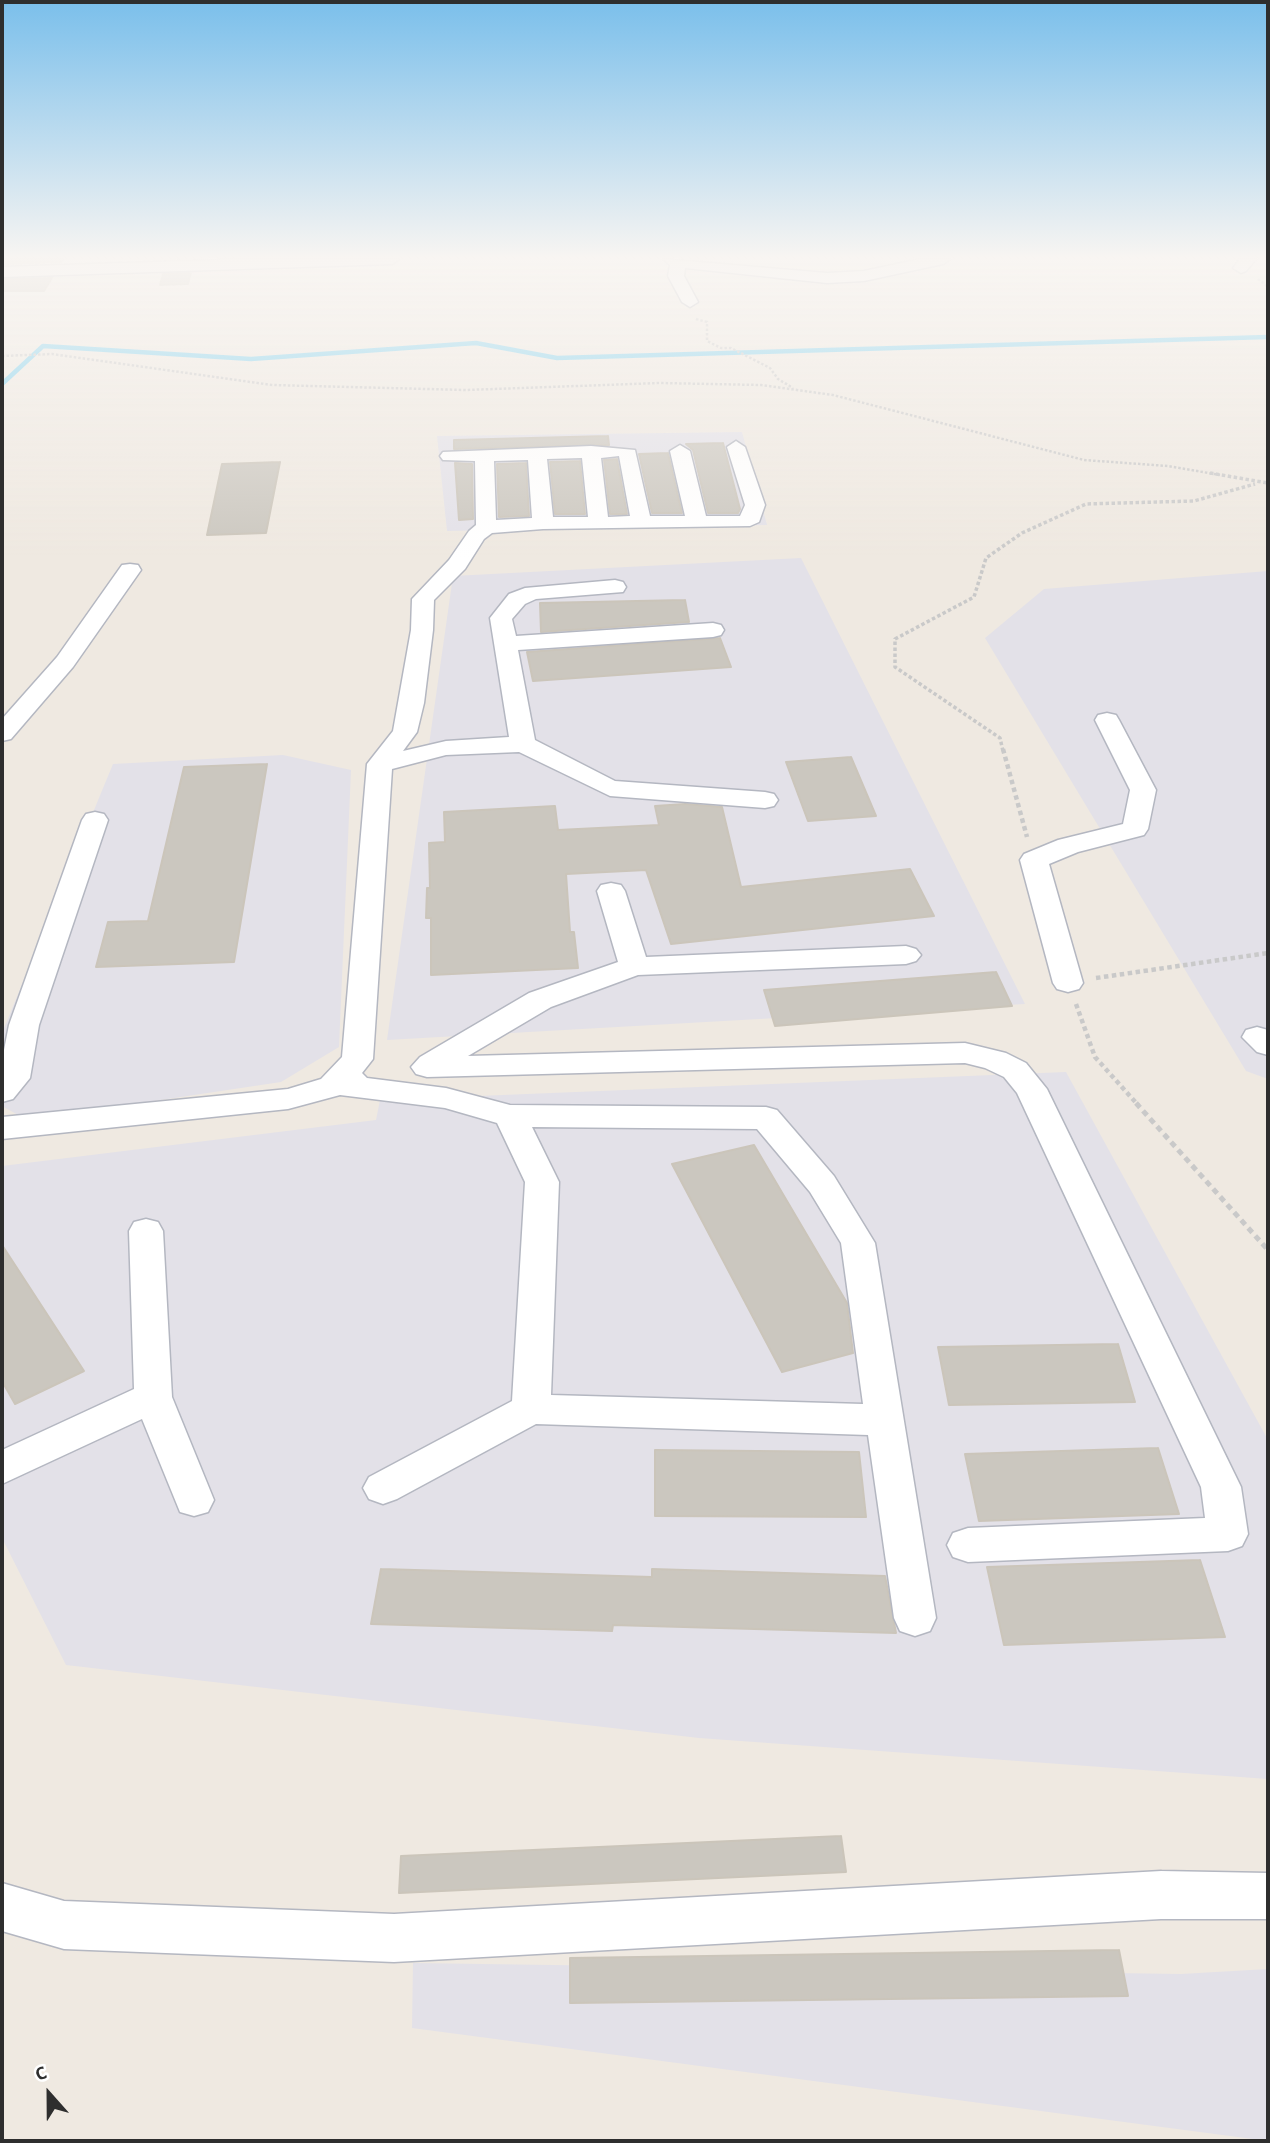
<!DOCTYPE html>
<meta charset="utf-8">
<style>
body{margin:0}
#map{position:relative;width:1270px;height:2143px;overflow:hidden;background:#efe9e1;font-family:"Alegreya Sans",sans-serif}
canvas{display:block}
.frame{position:absolute;inset:0;border:4px solid #2e2e2e;pointer-events:none}
.north{position:absolute;left:14px;top:2059px;width:70px;height:70px;-webkit-text-stroke:5px #fff;paint-order:stroke;rotate:339deg;font-size:19px;font-weight:700;line-height:28px;text-align:center;color:#2e2e2e}
.north::after{content:'';display:block;margin:auto;width:24px;height:32px;background:#2e2e2e;clip-path:polygon(50% 0,100% 100%,50% 72%,0 100%)}
</style>
<div id="map">
<canvas width="1270" height="2143"></canvas>
<div class="frame"></div>
<div class="north">С</div>
</div>
<script>
const g = document.querySelector('canvas').getContext('2d');
g.lineJoin = 'round';
function paint(path, color) { g.fillStyle = color; g.fill(path, 'evenodd'); }
const toPath = rows => new Path2D(rows.map(r => 'M' + r).join(''));
function trace(path, color, width, dash) { g.strokeStyle = color; g.lineWidth = width; g.lineCap = dash ? 'butt' : 'round'; g.setLineDash(dash || []); g.stroke(path); }
paint(toPath([
 [742,432,767,525,447,531,437,436],
 [801,558,1025,1004,387,1040,453,576],
 [1268,571,1268,1079,1246,1071,985,638,1044,589],
 [283,755,351,770,339,1047,281,1082,27,1120,2,1106,2,1033,113,764],
 [1066,1072,1268,1440,1268,1779,699,1738,66,1665,2,1538,2,1166,376,1120,380,1100],
 [413,1963,1181,1974,1268,1969,1268,2141,412,2028]
]), '#e3e1e8');
trace(toPath([
 [2,384,43,346,251,359,476,343,557,358,1268,337]
]), '#75cff0', 4.5);
const building = toPath([
 [2,259,63,259,61,262,2,264,2,259],
 [191,273,188,284,160,285,163,274,191,273],
 [52,278,44,291,2,291,2,279,52,278],
 [608,436,609,445,454,449,454,440,608,436],
 [723,443,740,509,738,513,708,513,693,450,686,444,723,443],
 [668,453,682,513,652,513,639,454,668,453],
 [617,459,627,514,610,514,604,460,617,459],
 [580,461,585,514,555,514,550,462,580,461],
 [280,462,266,533,207,535,222,464,280,462],
 [455,463,472,464,473,519,459,520,455,463],
 [526,463,529,516,499,517,497,464,526,463],
 [685,600,689,622,541,632,540,603,685,600],
 [720,638,731,667,533,681,527,652,720,638],
 [851,757,876,816,808,821,786,762,851,757],
 [267,764,234,962,96,967,108,922,148,921,184,767,267,764],
 [685,804,722,807,741,887,910,869,934,916,671,944,646,870,566,874,570,932,574,932,578,968,431,975,431,918,426,918,427,888,430,888,429,843,445,842,444,812,555,806,558,830,659,825,655,806,685,804],
 [996,972,1012,1006,775,1026,764,990,996,972],
 [754,1145,847,1303,853,1353,782,1372,672,1164,754,1145],
 [2,1245,84,1371,15,1404,2,1381,2,1245],
 [1118,1344,1135,1402,949,1405,938,1347,1118,1344],
 [1158,1448,1179,1514,979,1521,965,1454,1158,1448],
 [655,1450,859,1452,866,1517,655,1516,655,1450],
 [1200,1560,1225,1637,1004,1645,987,1567,1200,1560],
 [381,1569,652,1577,652,1569,885,1576,896,1633,613,1625,612,1631,371,1624,381,1569],
 [841,1836,846,1872,399,1893,401,1856,841,1836],
 [1119,1950,1128,1996,570,2003,570,1958,1119,1950]
]);
paint(building, '#cbc7bf');
trace(building, '#cbc5ba', 2);
const minor = toPath([
 [246,259,399,259,392,264,2,277,2,267,246,259],
 [663,259,827,273,864,271,920,259,950,259,943,264,864,281,827,283,685,268,684,276,698,302,690,307,682,302,668,276,670,265,663,259],
 [1240,259,1256,259,1246,271,1241,273,1233,268,1240,259],
 [736,441,745,447,765,505,759,522,750,526,543,529,492,533,484,539,465,569,434,600,433,630,424,703,417,732,403,751,446,741,509,737,490,618,509,594,525,588,615,580,623,582,626,587,623,592,536,599,525,604,512,619,516,636,713,623,721,625,724,630,721,635,713,637,518,650,535,740,615,781,765,792,774,794,778,800,774,806,765,808,610,796,519,752,446,755,392,769,373,1059,362,1073,367,1078,446,1088,510,1105,766,1107,777,1110,834,1176,875,1243,936,1618,930,1631,915,1636,900,1631,894,1618,868,1435,536,1424,397,1499,383,1504,369,1499,363,1488,369,1477,512,1401,525,1182,497,1123,445,1108,340,1095,288,1109,2,1139,2,1117,288,1089,321,1079,342,1057,367,764,393,731,411,630,412,599,449,560,469,531,476,525,475,461,443,460,440,456,443,452,591,446,635,450,650,516,685,516,670,451,680,445,690,451,706,516,740,516,745,505,727,447,736,441],
 [619,456,630,516,608,517,601,458,619,456],
 [582,458,588,517,553,517,547,459,582,458],
 [528,460,532,518,496,520,494,461,528,460],
 [532,1127,757,1129,810,1192,841,1243,863,1404,551,1395,559,1182,532,1127],
 [130,564,138,565,141,570,73,667,11,739,2,741,2,719,57,657,122,565,130,564],
 [1107,713,1116,715,1119,720,1156,790,1148,829,1144,835,1078,852,1049,864,1083,983,1079,989,1068,992,1057,989,1053,983,1020,860,1024,854,1058,840,1123,824,1130,790,1095,720,1098,715,1107,713],
 [95,812,104,814,108,820,39,1025,30,1078,13,1099,2,1102,2,1060,9,1025,82,820,86,814,95,812],
 [611,883,621,885,625,891,646,957,906,946,916,949,921,955,916,961,906,964,638,975,551,1007,468,1056,965,1043,1006,1053,1026,1063,1047,1089,1241,1487,1248,1534,1242,1546,1228,1551,968,1562,953,1557,947,1545,953,1533,968,1528,1205,1518,1201,1487,1017,1093,1004,1077,985,1068,965,1063,427,1077,416,1074,411,1067,420,1057,529,993,618,962,597,891,601,885,611,883],
 [1257,1027,1268,1030,1268,1055,1257,1052,1242,1037,1246,1030,1257,1027],
 [146,1219,158,1222,163,1231,172,1397,214,1500,208,1512,194,1516,180,1512,142,1419,2,1484,2,1450,134,1389,129,1231,134,1222,146,1219],
 [1161,1871,1268,1873,1268,1919,1161,1919,394,1962,64,1949,2,1931,2,1883,64,1901,394,1914,1161,1871]
]);
trace(minor, '#b4b7c1', 3);
trace(toPath([
 [1258,279,1268,287],
 [696,319,707,322,707,341,721,348,731,348,770,368,778,379,793,388],
 [2,356,52,354,272,385,466,390,660,383,761,385,833,395,1084,460,1168,466,1220,475]
]), '#c9c9c9', 2.5, [2.5, 2]);
trace(toPath([
 [1210,473,1268,483],
 [1003,751,1000,738,895,667,895,639,974,597,986,558,1022,533,1086,504,1194,501,1255,484]
]), '#c9c9c9', 3.5, [3.5, 2.5]);
trace(toPath([
 [1003,749,1027,837],
 [1096,978,1268,953],
 [1076,1004,1095,1057,1138,1105]
]), '#c9c9c9', 4.5, [4.5, 3.5]);
trace(toPath([
 [1136,1103,1268,1250]
]), '#c9c9c9', 5, [6, 4.5]);
paint(minor, '#fff');
const sky = g.createLinearGradient(0, 0, 0, 559);
sky.addColorStop(0, '#7abfeb');
sky.addColorStop(0.46, '#f8f5f2');
sky.addColorStop(1, '#f8f5f200');
g.fillStyle = sky;
g.fillRect(0, 0, 1270, 559);
</script>
